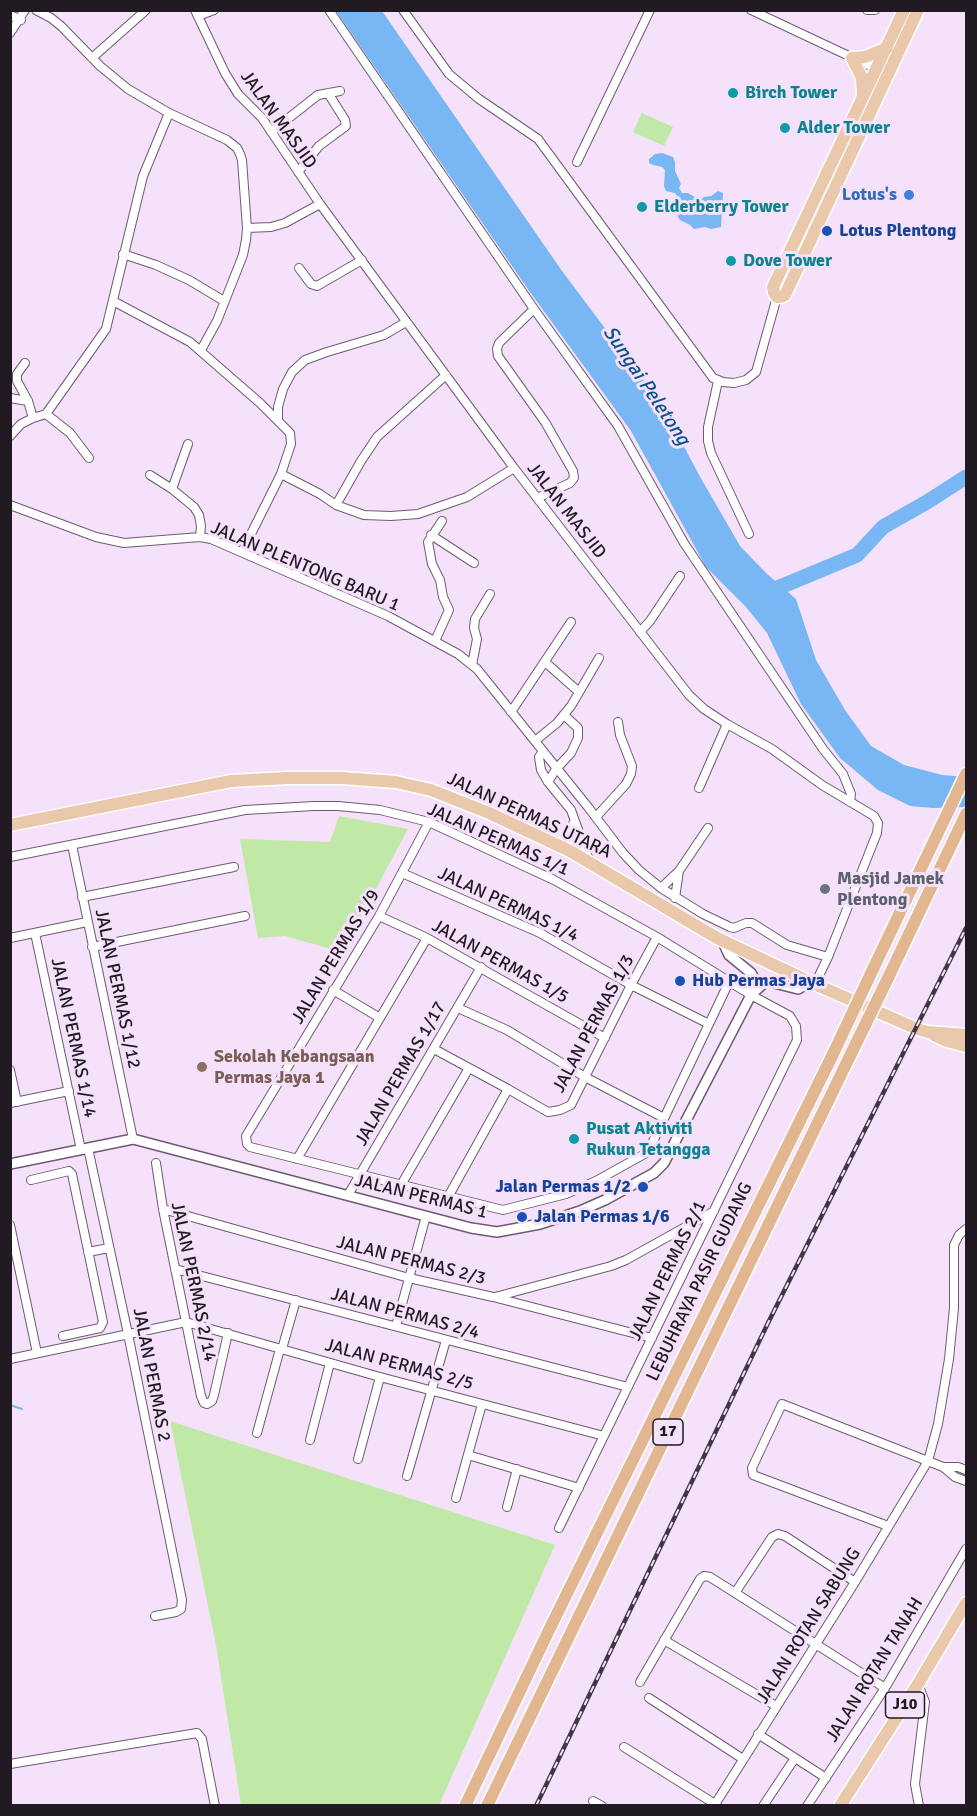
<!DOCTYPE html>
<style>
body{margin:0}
#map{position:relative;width:977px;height:1816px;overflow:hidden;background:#f6e1fb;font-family:Signika,sans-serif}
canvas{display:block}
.frame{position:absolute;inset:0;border:12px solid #211a23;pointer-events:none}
</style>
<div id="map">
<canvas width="977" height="1816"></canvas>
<div class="frame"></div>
</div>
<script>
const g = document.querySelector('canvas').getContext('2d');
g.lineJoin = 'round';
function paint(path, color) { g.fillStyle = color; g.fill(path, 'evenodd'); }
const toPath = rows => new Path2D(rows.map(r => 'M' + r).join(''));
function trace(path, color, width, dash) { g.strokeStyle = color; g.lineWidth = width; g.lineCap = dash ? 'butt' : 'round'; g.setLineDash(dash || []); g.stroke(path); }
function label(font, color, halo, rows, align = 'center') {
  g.font = font + ' Signika,sans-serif'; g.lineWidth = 6; g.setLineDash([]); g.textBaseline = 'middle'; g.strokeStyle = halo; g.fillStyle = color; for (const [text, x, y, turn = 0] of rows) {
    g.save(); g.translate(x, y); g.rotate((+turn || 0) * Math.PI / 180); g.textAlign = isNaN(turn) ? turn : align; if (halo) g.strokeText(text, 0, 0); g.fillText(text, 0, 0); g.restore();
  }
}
paint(toPath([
 [642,113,673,127,664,146,633,132],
 [339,816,408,829,342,952,285,936,258,938,240,839,330,842],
 [170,1421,555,1545,439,1805,241,1805,216,1645]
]), '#c0e9a8');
paint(toPath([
 [336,11,382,11,562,271,661,403,699,475,740,546,767,574,796,599,816,660,845,710,871,746,904,765,942,775,966,777,966,807,933,808,910,806,878,790,840,758,801,704,767,633,746,607,706,567,631,431,530,292],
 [662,153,673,157,675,162,675,171,681,184,679,188,682,193,688,193,700,200,704,197,711,196,718,191,723,193,721,227,711,229,705,227,694,229,690,225,680,220,672,206,678,197,675,193,666,191,664,186,665,170,662,167,650,164,649,162,649,159,655,154]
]), '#78b6f4');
trace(toPath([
 [10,1405,22,1409]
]), '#78b6f4', 2);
trace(toPath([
 [763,594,857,555,883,527,927,502,966,477]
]), '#78b6f4', 15);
const minor = toPath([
 [36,10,51,18,61,26,100,66,128,89,169,113,227,140,237,148,240,154,242,160,247,228,246,240,243,255,217,321,201,350],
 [195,10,225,73,238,94,262,118,320,204,514,468,689,695,704,709,727,724,772,749,822,785,874,816,878,823,877,833,828,957,815,984],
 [329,10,534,309,618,426,684,543,823,749,843,774,851,794,850,802],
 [403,10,449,74,479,99,538,139,713,378,723,382,734,383,746,380,756,372,777,297],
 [751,10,868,65,881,67],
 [867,10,875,10],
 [10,15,21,20],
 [198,16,214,10],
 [10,33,25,10],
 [92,58,146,10],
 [271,132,318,95,340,91],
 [577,162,650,10],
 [298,172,319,146,346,126,345,120,328,93],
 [247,228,271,227,285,223,320,204],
 [123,254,156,265,189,280,224,301],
 [299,268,311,284,317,286,362,260],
 [113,301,190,342,260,403,290,433,291,444,281,474,242,552],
 [534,309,499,343,497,349,498,356,545,422,573,471,574,478,570,483,537,498],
 [25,363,17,374,17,381,28,401,33,418],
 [718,381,708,427,708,441,711,453,749,534],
 [10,398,28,401],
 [46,414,106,329,143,176,169,113],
 [46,414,70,433,89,458],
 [278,420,278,407,283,389,292,372,305,360,327,352,384,335,406,322],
 [10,436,21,424,33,418,46,414],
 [188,444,172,489,194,507,199,515,201,526,200,537],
 [281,474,320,494,336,505,361,461,377,437,446,375],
 [150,475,172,489],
 [10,505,96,537,124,543,200,537,211,539,388,616,458,654,477,669,588,807,623,853,639,870,661,888,703,914,730,927,734,928,746,923,752,923,787,945,828,957],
 [336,505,364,515,391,516,418,514,467,497,514,468],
 [431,535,474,563],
 [294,575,299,566,303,565,315,571],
 [640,632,650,621,680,576],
 [435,641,449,610,443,597,440,580,432,564,428,542,442,521],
 [545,662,579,692],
 [472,665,477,639,474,628,475,619,490,594],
 [511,712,571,622],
 [535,741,557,723,571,706,599,658],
 [543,751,539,757,541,770,548,782,571,810,589,860],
 [548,782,556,769,571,753,578,738,578,728,564,715],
 [699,788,727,724],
 [596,817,626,784,631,774,632,766,620,735,618,722],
 [429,822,379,916,246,1136,247,1144,250,1147,503,1210,566,1194,596,1181,648,1152,729,982],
 [72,845,133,1139],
 [570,851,574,835,573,824],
 [10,857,245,810,314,806,338,806,380,810,429,822,554,880,657,937,751,995,790,1016,796,1026,797,1040,559,1528],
 [402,873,540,933,631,985,709,1024],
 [661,888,679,871,708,828],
 [82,897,234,867],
 [675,898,679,871],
 [379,916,427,938,605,1038],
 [35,933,81,1150],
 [10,938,87,922],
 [92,947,245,916],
 [333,990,380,1018],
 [458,1008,507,1030,585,1077,664,1118],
 [434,1049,508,1089,548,1112,560,1110,571,1105,631,985,657,937],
 [10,1070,17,1102],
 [10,1103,69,1091],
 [88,1148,128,1334,182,1600,181,1609,176,1612,155,1616],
 [297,1159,427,938],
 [156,1163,163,1209,201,1396,204,1403,207,1404,212,1401,214,1395,228,1333],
 [31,1180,69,1171,72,1174,103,1322,100,1328,63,1336],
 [401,1185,469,1068],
 [348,1195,481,967],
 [448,1197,508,1089],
 [163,1209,409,1278,493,1297,652,1338],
 [10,1225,37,1353],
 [88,1252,109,1248],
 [175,1269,628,1387],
 [495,1297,611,1266,626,1260,714,1211],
 [396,1326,426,1216],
 [282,1349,296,1300],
 [10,1359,186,1322,380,1377,604,1436],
 [257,1433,280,1349],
 [310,1440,330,1363],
 [468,1455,579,1488],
 [358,1459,380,1377],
 [943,1467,958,1467,966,1470],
 [407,1476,446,1340],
 [456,1498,482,1404],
 [507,1507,517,1469],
 [888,1526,753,1475,752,1468,782,1404,943,1467,955,1477,966,1481],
 [735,1593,772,1537,778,1534,785,1536,855,1582],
 [664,1640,776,1706],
 [640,1682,700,1579,704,1576,710,1577,885,1688],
 [918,1684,925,1702,915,1784,919,1806],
 [649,1698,743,1759],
 [758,1734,826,1778],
 [624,1747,715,1804],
 [10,1764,197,1733,202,1739,215,1806],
 [593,1801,602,1806],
 [714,1806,855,1582,928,1461,938,1424,949,1359,954,1308,954,1245,959,1235,966,1229],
 [763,1806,795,1758],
 [807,1806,885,1688,966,1549]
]);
const tertiary = toPath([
 [751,995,766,981,798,989,810,982],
 [10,1164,133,1139,471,1228,497,1232,540,1224,580,1211,605,1200,654,1173,664,1163,751,995,754,978,751,973,729,955,722,940]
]);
const primary = toPath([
 [904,10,773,287,774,293,777,297,781,297,785,295,918,10],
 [863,96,862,78,852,58,865,57,887,48],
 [10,825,231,781,288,778,342,778,396,782,431,790,489,813,570,851,717,938,810,982,917,1029,928,1032,966,1035],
 [934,1035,947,1041,966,1046],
 [840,1806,918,1684,966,1603]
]);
const trunk = toPath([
 [873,969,966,774],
 [888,978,966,814],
 [465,1806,550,1628,833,1054],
 [487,1806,849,1058]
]);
trace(minor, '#6c5b71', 10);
trace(tertiary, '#6c5b71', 12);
trace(primary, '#fff', 15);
trace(trunk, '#fff', 15);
trace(minor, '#fff', 8);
trace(tertiary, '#fff', 9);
trace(primary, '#e9c8ac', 12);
trace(trunk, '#e2b690', 12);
const rail = toPath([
 [536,1806,768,1323,966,928]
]);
trace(rail, '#403743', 4.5);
trace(rail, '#f6e1fb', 2, [7]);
const trunkBridge = toPath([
 [833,1054,873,969],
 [849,1058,888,978]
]);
trace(trunkBridge, '#fff', 15, []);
trace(trunkBridge, '#e2b690', 12);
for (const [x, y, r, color] of [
 [733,93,6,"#0f9aa8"],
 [785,128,6,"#0f9aa8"],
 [909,195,6,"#3f7fe0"],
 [642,207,6,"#0f9aa8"],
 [827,231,6,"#1a4fb4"],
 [731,261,6,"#0f9aa8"],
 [825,889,6,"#6b7280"],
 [680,981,6,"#1a4fb4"],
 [202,1067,6,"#8d6e63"],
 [574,1139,6,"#0f9aa8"],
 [643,1187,6,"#1a4fb4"],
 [522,1217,6,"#1a4fb4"]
]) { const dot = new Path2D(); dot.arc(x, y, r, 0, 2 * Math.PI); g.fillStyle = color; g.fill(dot); trace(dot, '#f6e1fb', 2); }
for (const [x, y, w] of [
 [668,1432,30],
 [905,1705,39]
]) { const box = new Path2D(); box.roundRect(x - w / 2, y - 13, w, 26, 4.5); g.fillStyle = '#f6e1fb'; g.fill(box); trace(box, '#211a23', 1.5); }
label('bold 16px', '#211a23', null, [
 ["17",668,1432],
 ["J10",905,1705]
]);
label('bold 18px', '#0d838f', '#f6e1fb', [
 ["Birch Tower",745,93],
 ["Alder Tower",797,128],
 ["Elderberry Tower",654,207],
 ["Dove Tower",743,261],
 ["Pusat Aktiviti",586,1129],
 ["Rukun Tetangga",586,1150]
], 'left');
label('18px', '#211a23', '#f6e1fb', [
 ["JALAN MASJID",278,120,54],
 ["JALAN MASJID",566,511,52],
 ["JALAN PLENTONG BARU 1",305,567,23],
 ["JALAN PERMAS UTARA",529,816,25],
 ["JALAN PERMAS 1/1",498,840,24],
 ["JALAN PERMAS 1/4",508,905,25],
 ["JALAN PERMAS 1/9",336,957,-59],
 ["JALAN PERMAS 1/5",500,962,29],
 ["JALAN PERMAS 1/12",117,989,78],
 ["JALAN PERMAS 1/3",594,1024,-62],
 ["JALAN PERMAS 1/14",73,1038,78],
 ["JALAN PERMAS 1/17",401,1074,-60],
 ["JALAN PERMAS 1",421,1197,14],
 ["JALAN PERMAS 2/3",411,1261,14],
 ["JALAN PERMAS 2/1",668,1271,-64],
 ["JALAN PERMAS 2/14",193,1282,78],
 ["LEBUHRAYA PASIR GUDANG",700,1282,-64],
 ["JALAN PERMAS 2/4",405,1314,15],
 ["JALAN PERMAS 2/5",399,1365,15],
 ["JALAN PERMAS 2",151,1375,79],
 ["JALAN ROTAN SABUNG",809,1626,-58],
 ["JALAN ROTAN TANAH",875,1670,-58]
]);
label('bold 18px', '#366cbe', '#f6e1fb', [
 ["Lotus's",897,195]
], 'right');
label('bold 18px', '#164399', '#f6e1fb', [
 ["Lotus Plentong",839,231],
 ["Hub Permas Jaya",692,981],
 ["Jalan Permas 1/2",631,1187,"right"],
 ["Jalan Permas 1/6",534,1217]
], 'left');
label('bold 18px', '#5b616d', '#f6e1fb', [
 ["Masjid Jamek",837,879],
 ["Plentong",837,900]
], 'left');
label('bold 18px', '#785e54', '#f6e1fb', [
 ["Sekolah Kebangsaan",214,1057],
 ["Permas Jaya 1",214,1078]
], 'left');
label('italic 20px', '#0b5289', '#f6e1fb', [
 ["Sungai Peletong",646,386,56]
]);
</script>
